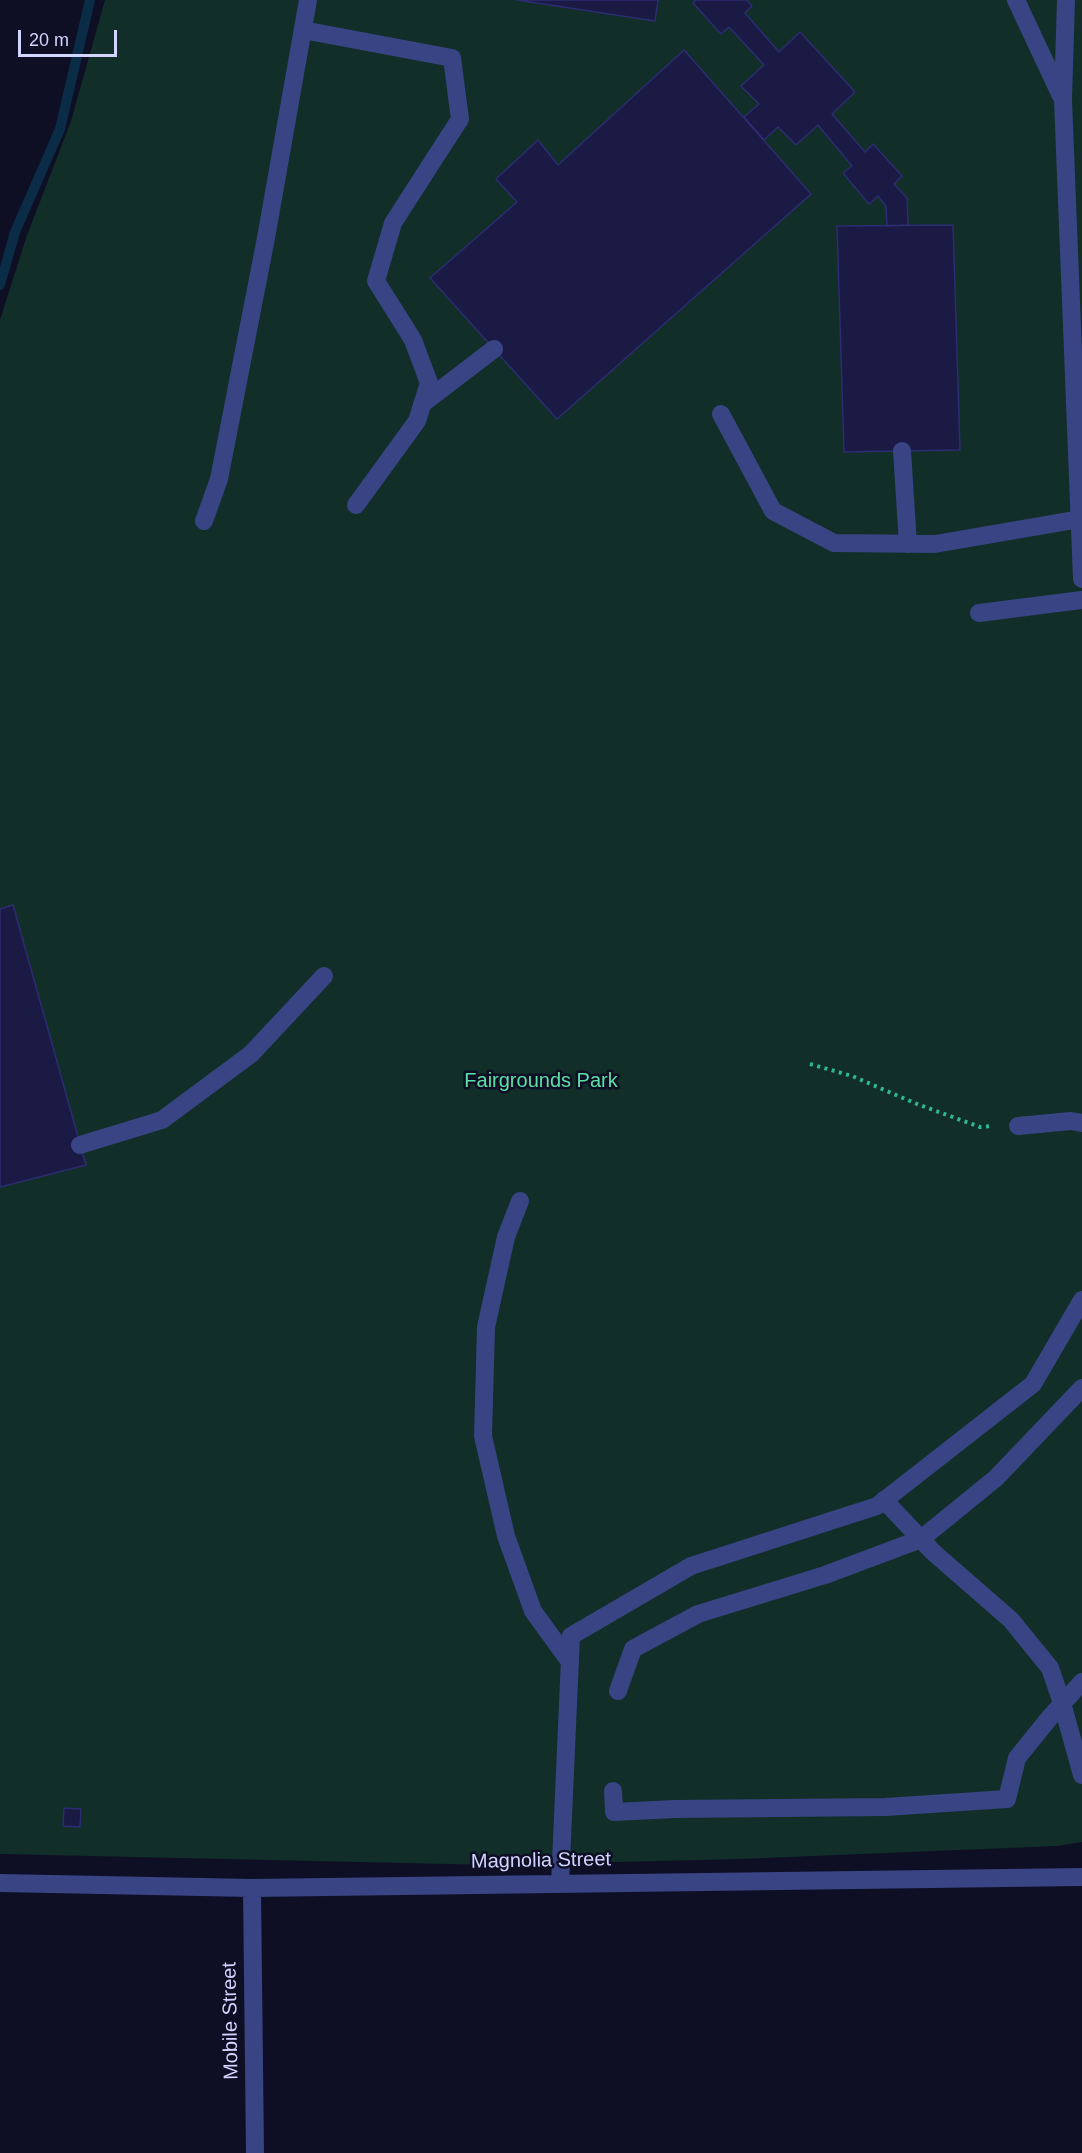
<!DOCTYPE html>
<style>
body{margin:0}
#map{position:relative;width:1082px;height:2153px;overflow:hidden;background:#0e0f24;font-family:Arial,sans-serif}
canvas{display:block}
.scale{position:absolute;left:18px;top:30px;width:99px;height:27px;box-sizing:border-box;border:3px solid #d1d5ff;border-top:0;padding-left:8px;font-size:18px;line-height:21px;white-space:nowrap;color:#d1d5ff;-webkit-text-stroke:4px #0e0f24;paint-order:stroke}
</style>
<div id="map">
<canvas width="1082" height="2153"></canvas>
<div class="scale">20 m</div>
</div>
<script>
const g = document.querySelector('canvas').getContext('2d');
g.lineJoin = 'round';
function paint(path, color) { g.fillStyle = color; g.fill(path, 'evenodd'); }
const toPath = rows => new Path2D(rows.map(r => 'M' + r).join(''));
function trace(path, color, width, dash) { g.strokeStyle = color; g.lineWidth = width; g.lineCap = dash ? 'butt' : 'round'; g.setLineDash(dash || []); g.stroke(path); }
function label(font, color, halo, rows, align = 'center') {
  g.font = font + ' Arial,sans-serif'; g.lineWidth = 5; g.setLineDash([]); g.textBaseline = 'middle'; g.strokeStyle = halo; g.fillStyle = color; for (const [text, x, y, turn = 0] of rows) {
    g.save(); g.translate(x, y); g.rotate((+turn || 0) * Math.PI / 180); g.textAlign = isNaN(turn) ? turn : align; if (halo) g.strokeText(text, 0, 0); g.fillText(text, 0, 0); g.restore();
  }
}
paint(toPath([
 [105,0,1082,0,1082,1842,1057,1846,740,1859,493,1865,0,1854,0,320,26,238,71,121]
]), '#112e28');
trace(toPath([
 [0,285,15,232,60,129,90,0]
]), '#0b2c46', 10);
const building = toPath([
 [517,0,658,0,655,21,517,0],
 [696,0,747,0,752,6,745,13,779,52,800,32,855,92,832,114,865,152,873,144,902,176,894,184,907,198,908,225,887,226,886,206,878,196,869,204,843,173,852,166,818,125,796,145,778,127,764,140,744,117,759,104,741,86,764,65,729,27,721,34,693,3,696,0],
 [684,50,811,194,557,419,430,278,517,202,496,179,538,140,558,165,684,50],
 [953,225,960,450,844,452,837,226,953,225],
 [13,905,86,1165,0,1187,0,909,13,905],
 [64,1808,81,1809,80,1827,63,1826,64,1808]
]);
paint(building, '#1a1a45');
trace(building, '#2c2c72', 1.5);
trace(toPath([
 [810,1064,852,1076,917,1104,980,1127,993,1126]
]), '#2eb794', 4, [3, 4.5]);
trace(toPath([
 [1016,0,1061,96],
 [1066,0,1063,100,1082,579],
 [303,30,452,58,460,119,393,223,376,281,413,340,429,383,417,421,356,505],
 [422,404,494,349],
 [721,414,773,511,834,543,935,544,1080,519],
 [902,451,908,544],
 [204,521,219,479,266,238,308,0],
 [979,613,1082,600],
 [1018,1126,1071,1121,1082,1123],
 [80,1145,162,1120,251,1054,324,976],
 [520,1201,506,1237,486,1327,483,1436,506,1536,533,1611,570,1662],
 [884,1500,933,1552,1011,1620,1050,1668,1062,1703,1082,1775],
 [618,1691,633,1649,698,1614,825,1575,921,1539,996,1478,1082,1388],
 [613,1791,614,1812,675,1809,885,1807,1007,1799,1017,1758,1051,1716,1082,1682],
 [0,1883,252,1888,1082,1877],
 [560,1884,571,1636,691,1566,877,1506,1033,1384,1082,1300],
 [252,1888,255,2153]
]), '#394484', 18);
label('20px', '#5ce0a6', '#0e0f24', [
 ["Fairgrounds Park",541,1081]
]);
label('20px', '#d1d5ff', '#0e0f24', [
 ["Magnolia Street",541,1861,-1],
 ["Mobile Street",231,2021,-91]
]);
</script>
